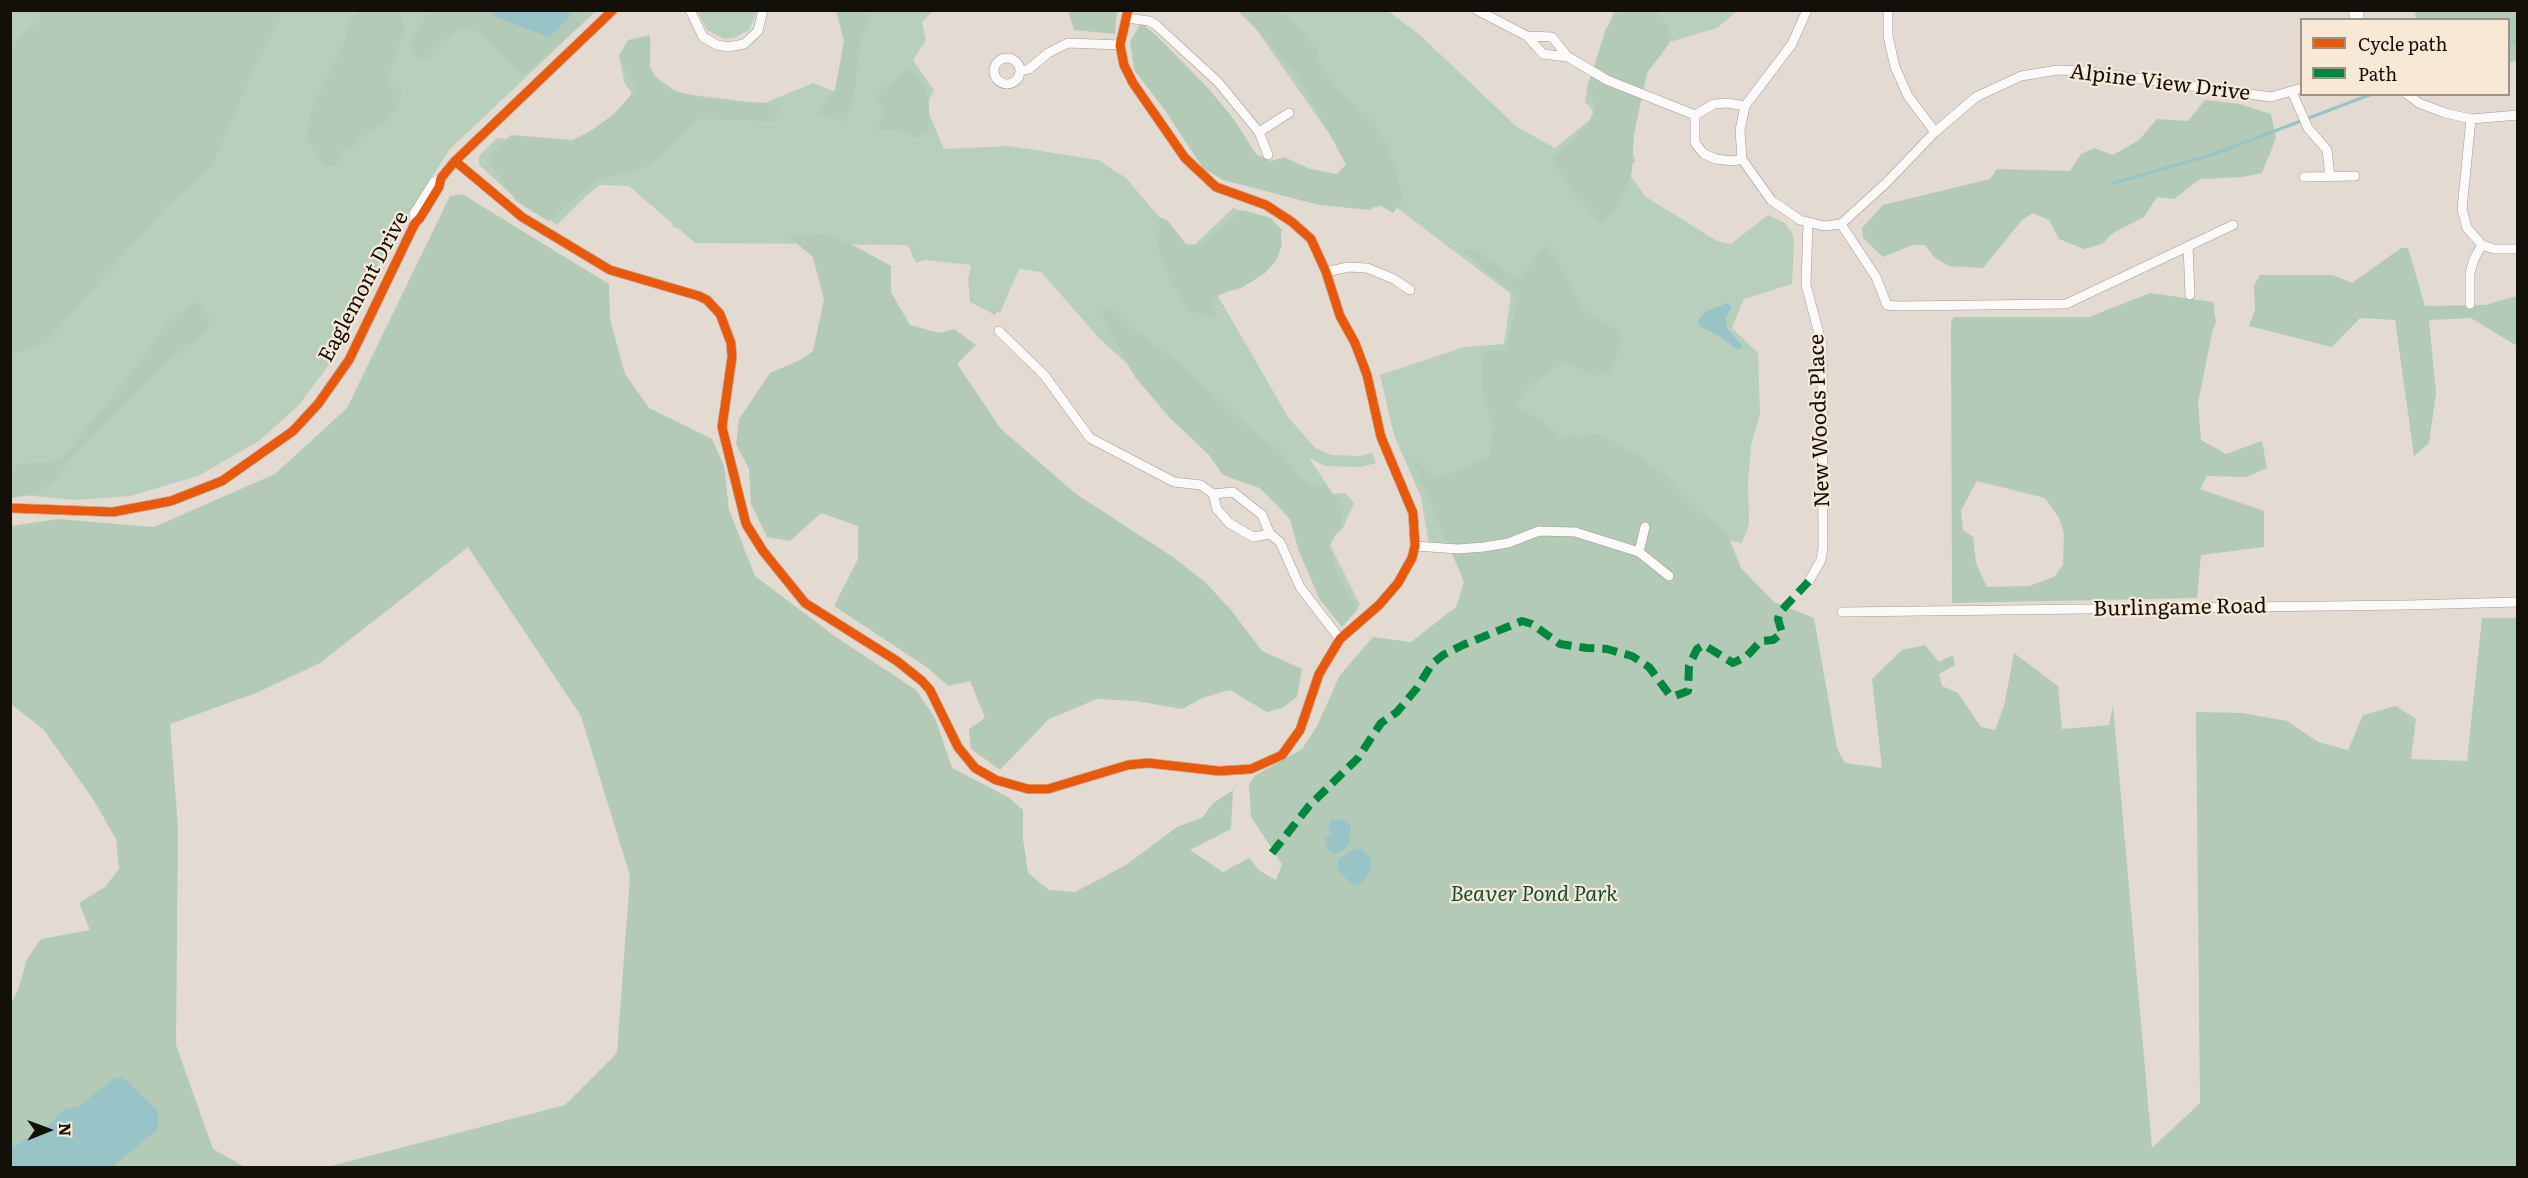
<!DOCTYPE html>
<style>
body{margin:0}
#map{position:relative;width:2528px;height:1178px;overflow:hidden;background:#e3dbd2;font-family:Literata,serif}
canvas{display:block}
.frame{position:absolute;inset:0;border:12px solid #130f09;pointer-events:none}
.legend{position:absolute;left:2300px;top:18px;width:210px;height:78px;box-sizing:border-box;background:#f8e9d7;border:2px solid #9c9285;margin:0;padding:8px 10px;list-style:none;font-size:18px;color:#130f09}
.legend li{display:flex;align-items:center;gap:12px;height:30px}
.legend b{width:30px;border:2px solid #9c9285}
.north{position:absolute;left:18px;top:1100px;width:60px;height:60px;-webkit-text-stroke:4px #f8e9d7;paint-order:stroke;rotate:89deg;font-size:16px;font-weight:700;line-height:24px;text-align:center;color:#130f09}
.north::after{content:'';display:block;margin:auto;width:21px;height:27px;background:#130f09;clip-path:polygon(50% 0,100% 100%,50% 72%,0 100%)}
</style>
<div id="map">
<canvas width="2528" height="1178"></canvas>
<div class="frame"></div>
<ul class="legend">
<li><b style="height:8px;background:#e8590c"></b>Cycle path</li>
<li><b style="height:8px;background:#00873e"></b>Path</li>
</ul>
<div class="north">N</div>
</div>
<script>
const g = document.querySelector('canvas').getContext('2d');
g.lineJoin = 'round';
function paint(path, color) { g.fillStyle = color; g.fill(path, 'evenodd'); }
const toPath = rows => new Path2D(rows.map(r => 'M' + r).join(''));
function trace(path, color, width, dash) { g.strokeStyle = color; g.lineWidth = width; g.lineCap = dash ? 'butt' : 'round'; g.setLineDash(dash || []); g.stroke(path); }
function label(font, color, halo, rows, align = 'center') {
  g.font = font + ' Literata,serif'; g.lineWidth = 4.5; g.setLineDash([]); g.textBaseline = 'middle'; g.strokeStyle = halo; g.fillStyle = color; for (const [text, x, y, turn = 0] of rows) {
    g.save(); g.translate(x, y); g.rotate((+turn || 0) * Math.PI / 180); g.textAlign = isNaN(turn) ? turn : align; if (halo) g.strokeText(text, 0, 0); g.fillText(text, 0, 0); g.restore();
  }
}
paint(toPath([
 [10,11,596,11,450,149,388,245,331,362,299,405,259,441,198,476,130,496,76,500,11,494],
 [697,11,757,10,757,11,749,30,734,38,724,39,707,30],
 [847,11,933,11,922,22,926,40,913,60,934,90,926,106,944,149,1009,146,1098,160,1126,178,1188,251,1233,208,1259,217,1283,230,1263,274,1218,296,1288,417,1315,448,1331,455,1360,456,1372,453,1376,463,1361,467,1325,466,1309,458,1333,494,1345,493,1354,503,1342,530,1328,541,1360,605,1353,611,1288,517,1237,465,1099,338,1041,272,1019,269,1000,313,997,311,995,315,970,302,968,279,971,265,925,260,916,263,908,245,695,243,678,228,673,227,672,223,629,186,600,185,587,195,557,225,512,195,479,165,479,156,497,138,580,147,634,97,624,82,619,54,651,44,648,62,655,76,678,93,742,101,757,106,813,83,844,95],
 [1237,11,1388,11,1421,36,1517,127,1555,148,1596,115,1585,102,1588,81,1637,103,1616,129,1636,160,1626,170,1646,197,1717,241,1731,244,1768,215,1785,223,1793,234,1794,243,1792,284,1744,299,1732,328,1758,353,1760,414,1751,445,1748,482,1749,524,1742,543,1629,524,1522,535,1441,547,1429,544,1421,497,1394,435,1380,375,1464,347,1504,344,1511,294,1392,204,1326,129,1256,29],
 [1614,11,1737,11,1717,28,1666,43,1600,47]
]), '#b8cfbb');
paint(toPath([
 [39,11,284,11,250,77,212,166,167,206,44,344,11,355,11,44,41,20],
 [357,11,403,11,401,13,404,29,389,75,389,84,401,91,400,98,394,113,382,125,362,137,353,146,342,149,336,166,326,167,307,139,312,108,344,44,349,23],
 [428,11,596,11,523,75,479,31,460,28,441,42,427,59,414,57,411,43],
 [836,11,870,11,870,20,861,38,854,94,845,122,818,113,835,90,844,41],
 [1068,11,1117,11,1115,34,1074,30],
 [1241,11,1283,11,1318,50,1317,63,1341,92,1374,122,1389,150,1401,191,1402,202,1393,213,1381,206,1374,207,1370,210,1319,205,1223,180,1203,168,1164,109,1134,70,1130,41,1141,23,1157,36,1207,87,1233,118,1256,154,1271,161,1284,157,1310,169,1337,174,1346,164,1297,75],
 [1620,11,1657,11,1668,26,1669,44,1647,73,1634,134,1632,172,1617,208,1601,223,1572,191,1551,159,1587,127,1595,108,1588,86,1606,28],
 [2415,11,2517,11,2517,60,2509,63,2508,20,2416,19],
 [650,35,650,69,664,88,706,99,766,103,781,109,773,121,698,119,667,151,645,167,598,180,548,221,516,201,487,158,511,135,572,140,589,132,614,114,636,89,619,56,628,40],
 [909,68,924,85,929,103,928,132,917,138,900,130,877,130,885,112,875,96],
 [2205,100,2239,104,2271,114,2276,138,2262,173,2243,177,2200,179,2174,199,2157,197,2144,217,2113,233,2102,244,2084,249,2059,239,2049,220,2033,213,2022,220,1983,268,1949,266,1934,257,1925,245,1913,245,1883,257,1863,238,1862,228,1883,205,1990,179,1997,169,2070,171,2081,154,2094,148,2113,155,2139,140,2157,119,2188,121],
 [462,194,609,284,610,319,625,374,649,408,712,439,724,466,729,510,755,576,836,637,916,690,935,718,952,768,1008,797,1023,810,1023,839,1028,873,1049,890,1075,892,1126,865,1177,827,1203,817,1212,804,1233,790,1231,829,1190,850,1223,872,1249,858,1260,871,1276,880,1282,864,1251,817,1249,785,1254,776,1302,749,1316,728,1340,675,1373,637,1411,642,1456,607,1464,582,1412,459,1438,479,1490,456,1493,427,1482,386,1483,352,1506,350,1518,297,1463,251,1474,250,1518,280,1545,246,1554,256,1582,308,1619,331,1622,339,1611,372,1593,376,1565,360,1528,387,1515,405,1543,422,1561,438,1597,433,1636,454,1666,476,1694,507,1727,533,1741,568,1774,602,1814,618,1837,748,1845,763,1882,768,1872,679,1902,650,1925,645,1939,662,1953,655,1955,665,1939,674,1942,686,1958,693,1981,727,1995,730,2004,706,2014,653,2058,686,2062,729,2109,725,2113,706,2152,1148,2200,1103,2196,712,2241,713,2287,721,2318,742,2348,750,2363,715,2396,706,2416,719,2411,759,2467,761,2482,618,2517,618,2517,1167,327,1167,565,1105,617,1053,630,876,581,716,468,547,320,663,256,693,170,724,178,827,176,1045,213,1149,245,1167,11,1168,11,1004,19,987,27,959,41,939,90,930,79,903,105,887,119,869,116,839,93,799,43,729,11,704,11,526,58,519,154,527,275,474,347,408,450,196],
 [1242,210,1271,218,1280,228,1282,245,1276,261,1264,274,1241,288,1219,294,1213,302,1217,317,1190,311,1171,282,1158,247,1160,217,1168,221,1186,244,1202,245],
 [821,233,853,245,891,266,891,292,910,325,939,333,954,329,976,345,957,364,1001,429,1076,494,1173,557,1205,582,1231,610,1262,651,1302,669,1297,697,1282,708,1267,712,1230,690,1202,698,1182,709,1136,701,1097,699,1049,719,1000,770,971,749,969,729,985,718,970,681,948,686,928,668,834,606,858,559,858,526,821,513,790,541,767,537,751,504,749,469,736,444,739,419,770,373,800,360,813,351,824,300,813,257,789,237],
 [2401,248,2408,248,2425,306,2485,305,2517,296,2517,346,2471,318,2429,320,2436,393,2429,443,2414,456,2395,320,2360,318,2332,347,2249,326,2255,310,2254,286,2260,275,2333,275,2352,283],
 [2150,293,2213,302,2216,322,2212,333,2198,403,2201,440,2226,454,2262,441,2267,468,2246,477,2207,476,2200,489,2264,511,2264,547,2201,555,2197,598,1952,603,1951,322,1954,317,2089,317],
 [1977,481,2045,498,2059,518,2064,533,2063,565,2054,577,2029,586,1987,587,1976,563,1973,537,1963,530,1961,510],
 [196,301,209,316,209,330,169,359,68,461,57,478,37,494,11,498,11,467,18,464,49,463,62,458,129,376,167,323],
 [1101,308,1113,309,1132,329,1175,359,1254,432,1281,453,1295,473,1311,486,1327,487,1344,509,1340,526,1330,545,1336,573,1358,609,1342,627,1320,600,1299,552,1290,519,1265,490,1223,475,1209,455,1170,418,1135,377,1106,324]
]), '#b2cab6');
paint(toPath([
 [572,11,566,21,549,37,498,18,490,11],
 [1727,303,1732,307,1726,317,1727,328,1743,347,1738,350,1721,337,1699,326,1697,321,1707,311],
 [1342,819,1351,825,1349,844,1343,851,1334,854,1328,850,1325,839,1332,834,1328,830,1331,820],
 [1361,848,1371,858,1371,868,1365,879,1357,886,1347,880,1338,869,1338,860,1353,850],
 [122,1077,158,1111,158,1129,112,1167,11,1167,11,1148,53,1122,56,1116,66,1109,78,1107,113,1079]
]), '#98c4c8');
trace(toPath([
 [2508,44,2518,41],
 [2111,184,2214,154,2372,94]
]), '#98c4c8', 3);
const street = toPath([
 [690,10,703,37,717,45,728,47,744,44,758,31,763,10],
 [1477,10,1527,36,1543,54,1568,57],
 [1807,10,1792,44,1745,106,1740,130,1742,159,1771,200,1800,220,1824,226,1841,224,1886,183,1935,132,1976,97,2021,76,2058,70,2083,71,2271,97,2302,88],
 [1888,10,1888,36,1895,67,1908,96,1935,132],
 [1127,18,1149,21,1156,25,1218,82,1259,132,1268,155],
 [1527,36,1552,37,1568,57,1607,80,1695,115],
 '994 71a13 13 0 1 1 26 0a13 13 0 1 1-26 0Z',
 [1021,71,1029,69,1048,53,1068,43,1120,45],
 [2292,92,2308,128,2327,150,2330,177],
 [2407,94,2419,103,2445,113,2471,119,2518,115],
 [2471,119,2462,209,2467,228,2482,245,2494,249,2518,249],
 [1259,132,1289,113],
 [1742,159,1733,161,1716,159,1704,154,1695,143,1695,115,1714,104,1728,103,1745,106],
 [455,161,522,217,610,270,699,296,707,300,720,314,731,343,732,357,722,427,746,524,763,551,805,603,897,661,922,681,930,690,958,747,975,768,996,780,1028,789,1048,789,1128,765,1148,763,1219,771,1251,769,1282,755,1300,730,1319,674,1340,639,1379,605,1398,583,1412,558,1415,546,1413,513,1381,437,1367,375,1355,343,1340,316,1326,272,1311,239,1292,222,1266,205,1216,187,1185,158,1133,83,1124,65,1120,45,1128,10],
 [2304,177,2355,176],
 [415,223,414,214,434,182,441,178],
 [1808,223,1806,285,1822,345,1823,548,1821,560,1809,581],
 [1841,224,1876,277,1887,305,1897,306,2066,304,2233,225],
 [2188,246,2190,295],
 [1326,272,1348,267,1367,268,1394,279,1410,290],
 [2470,304,2470,273,2474,259,2482,245],
 [999,331,1045,376,1090,438,1174,482,1201,485,1213,494,1233,492,1262,515,1270,534,1280,542,1300,587,1340,639],
 [1213,494,1217,509,1229,523,1253,537,1270,534],
 [10,508,113,512,171,501,222,481,293,431,318,404,349,360,415,223,420,218,439,187,441,178,455,161,613,10],
 [1415,546,1458,549,1484,547,1508,543,1539,531,1575,532,1639,552,1669,576],
 [1639,552,1645,527],
 [1842,612,2408,605,2518,602]
]);
const secondary = toPath([
 [2356,10,2357,20]
]);
trace(street, '#a09a93', 10);
trace(secondary, '#a09a93', 15);
trace(street, '#fbfaf8', 9);
trace(secondary, '#fbfaf8', 14);
trace(toPath([
 [1272,853,1309,806,1358,758,1381,723,1397,712,1417,688,1432,664,1443,655,1463,645,1522,621,1532,624,1560,644,1587,648,1607,649,1632,656,1649,667,1669,694,1675,696,1688,691,1689,666,1697,649,1704,645,1733,663,1747,656,1761,641,1773,640,1782,633,1778,619,1780,612,1809,581]
]), '#00873e', 8, [15, 8]);
trace(toPath([
 [455,161,522,217,610,270,699,296,707,300,720,314,731,343,732,357,722,427,746,524,763,551,805,603,897,661,922,681,930,690,958,747,975,768,996,780,1028,789,1048,789,1128,765,1148,763,1219,771,1251,769,1282,755,1300,730,1319,674,1340,639,1379,605,1398,583,1412,558,1415,546,1413,513,1381,437,1367,375,1355,343,1340,316,1326,272,1311,239,1292,222,1266,205,1216,187,1185,158,1133,83,1124,65,1120,45,1128,10],
 [10,508,113,512,171,501,222,481,293,431,318,404,349,360,415,223,420,218,439,187,441,178,455,161,613,10]
]), '#e8590c', 9);
label('21px', '#130f09', '#f8e9d7', [
 ["Alpine View Drive",2160,83,7],
 ["Eaglemont Drive",364,287,-62],
 ["New Woods Place",1820,421,-92],
 ["Burlingame Road",2180,608,-1]
]);
label('italic 21px', '#114f33', '#f8e9d7', [
 ["Beaver Pond Park",1534,895]
]);
</script>
